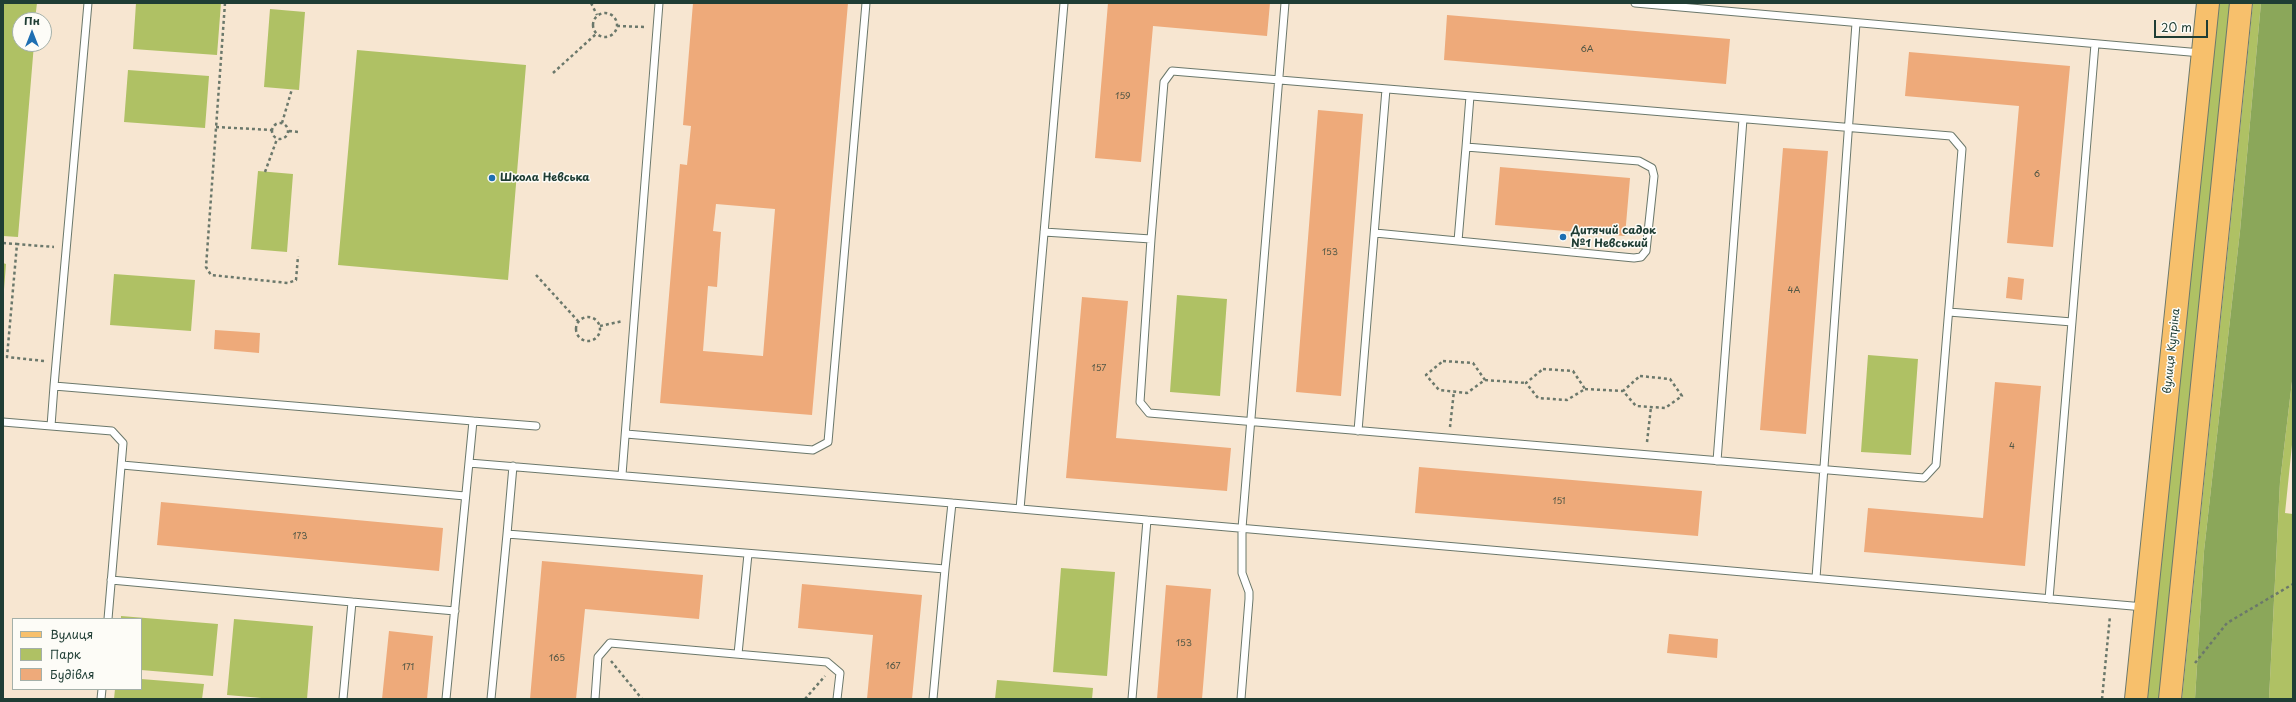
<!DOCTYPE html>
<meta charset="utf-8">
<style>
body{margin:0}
#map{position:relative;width:2296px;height:702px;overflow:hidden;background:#f7e6d1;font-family:"Playpen Sans",sans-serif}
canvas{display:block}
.frame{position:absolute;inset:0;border:4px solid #1f3d34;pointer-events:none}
.legend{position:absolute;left:12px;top:618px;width:130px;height:72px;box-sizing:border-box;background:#fdfcf7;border:1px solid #a4b0a9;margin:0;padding:5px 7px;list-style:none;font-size:12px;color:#1f3d34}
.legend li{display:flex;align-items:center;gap:8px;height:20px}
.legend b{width:20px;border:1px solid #a4b0a9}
.north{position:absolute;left:12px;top:12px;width:40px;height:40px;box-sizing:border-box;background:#fdfcf7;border:1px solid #a4b0a9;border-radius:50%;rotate:0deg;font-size:11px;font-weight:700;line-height:16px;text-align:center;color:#1f3d34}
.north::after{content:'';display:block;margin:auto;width:14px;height:18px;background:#1f6fb2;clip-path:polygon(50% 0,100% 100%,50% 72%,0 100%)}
.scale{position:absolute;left:2154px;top:20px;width:54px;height:18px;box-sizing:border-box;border:2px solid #1f3d34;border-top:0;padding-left:5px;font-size:12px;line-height:14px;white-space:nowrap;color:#1f3d34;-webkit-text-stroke:3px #fdfcf7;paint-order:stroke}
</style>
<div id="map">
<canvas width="2296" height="702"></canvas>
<div class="frame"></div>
<ul class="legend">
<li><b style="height:5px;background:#f7c06c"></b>Вулиця</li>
<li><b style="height:11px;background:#afc164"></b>Парк</li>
<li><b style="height:11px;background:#eeaa7a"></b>Будівля</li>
</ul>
<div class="north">Пн</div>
<div class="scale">20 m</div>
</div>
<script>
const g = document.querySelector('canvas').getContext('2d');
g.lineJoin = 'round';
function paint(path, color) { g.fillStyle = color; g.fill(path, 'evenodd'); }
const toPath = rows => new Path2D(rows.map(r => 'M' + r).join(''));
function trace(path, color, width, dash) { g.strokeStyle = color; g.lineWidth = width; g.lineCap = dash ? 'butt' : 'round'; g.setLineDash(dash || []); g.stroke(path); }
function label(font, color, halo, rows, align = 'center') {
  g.font = font + ' "Playpen Sans",sans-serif'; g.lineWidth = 3; g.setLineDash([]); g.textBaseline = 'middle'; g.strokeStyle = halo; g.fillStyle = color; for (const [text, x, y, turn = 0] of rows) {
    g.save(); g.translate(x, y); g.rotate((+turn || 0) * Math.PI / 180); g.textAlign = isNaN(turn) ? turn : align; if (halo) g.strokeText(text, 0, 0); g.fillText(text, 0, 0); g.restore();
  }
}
paint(toPath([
 [3,3,37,3,35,20,20,20,20,44,34,44,18,237,3,236],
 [136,3,221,3,217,55,133,49],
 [2216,3,2233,3,2162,699,2144,699],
 [2253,3,2261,3,2240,231,2204,551,2195,699,2182,699],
 [270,9,305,12,299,90,264,87],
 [357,50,526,65,508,280,338,265],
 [128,70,209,76,205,128,124,122],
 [258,171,293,174,287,252,251,249],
 [3,263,6,264,3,302],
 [114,274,195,280,191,331,110,325],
 [1177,295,1227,299,1220,396,1170,392],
 [1868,355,1918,359,1911,455,1861,452],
 [2293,373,2293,435,2285,513,2293,514,2293,699,2269,699,2280,482],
 [1061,568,1115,572,1107,676,1053,672],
 [121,616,218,624,213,676,141,670,141,619,121,619],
 [234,619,313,626,307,699,273,699,227,695],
 [141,679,204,684,202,699,114,699,115,689,141,689],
 [997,680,1093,688,1092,699,995,699]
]), '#afc164');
paint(toPath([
 [2261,3,2293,3,2293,373,2280,482,2269,699,2195,699,2204,551,2240,231]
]), '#8ba75a');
paint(toPath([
 [693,3,848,3,812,415,660,403,680,164,687,165,691,126,683,125],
 [716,204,775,209,763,356,703,351,708,286,717,287,721,232,713,231],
 [1108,3,1270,3,1267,36,1153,26,1141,162,1095,158],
 [1447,15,1730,39,1726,84,1444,60],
 [1909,52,2070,66,2053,247,2007,243,2019,106,1905,96],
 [1318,110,1363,114,1341,396,1296,392],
 [1783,148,1828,151,1806,434,1760,430],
 [1500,167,1630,178,1625,236,1495,225],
 [2008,277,2024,279,2022,300,2006,298],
 [1082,297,1128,301,1116,438,1231,448,1227,491,1066,478],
 [215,330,260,333,259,353,214,349],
 [1995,382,2041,386,2025,566,1864,552,1868,508,1983,518],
 [1419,467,1702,491,1698,536,1415,513],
 [161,502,443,528,439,571,157,545],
 [542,561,703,575,699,619,585,609,576,699,530,699],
 [802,584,922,595,912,699,867,699,873,635,798,628],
 [1166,585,1211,589,1202,699,1157,699],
 [389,631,433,636,427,699,382,699],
 [1669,634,1718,639,1717,658,1667,653]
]), '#eeaa7a');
const service = toPath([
 [88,3,54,386,473,421],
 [1635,3,2201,53],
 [1044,232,1151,239,1164,82,1172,71,1951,136,1962,149,1936,465,1924,478,1149,413,1140,402,1151,239],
 [1375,233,1634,258,1641,257,1646,251,1654,176,1652,168,1639,161,1466,147,1470,96],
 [1458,241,1466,147],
 [1949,312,2072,322],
 [54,386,51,426,112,431,123,443,108,619],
 [3,422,51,426],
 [1358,431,1386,89],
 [626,434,813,450,828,442,866,3],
 [1717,461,1743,119],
 [469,463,952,503,2144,607],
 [122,465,465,496],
 [622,475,659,3],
 [1020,509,1064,3],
 [507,534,513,466],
 [945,569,952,503],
 [1816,578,1856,23],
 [111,580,352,602],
 [2049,599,2095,44],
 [738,654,748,554],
 [101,699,102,689],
 [343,699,352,602,455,611],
 [446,699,473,421,536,426],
 [491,699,507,534,945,569,933,699],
 [595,699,598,657,610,643,827,662,840,673,837,699],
 [1132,699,1147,520],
 [1241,699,1249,599,1249,592,1242,573,1242,528,1285,3]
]);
const primary = toPath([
 [2136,699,2208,3],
 [2170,699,2241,3]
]);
trace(service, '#6b786b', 9);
trace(primary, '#6b786b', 24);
trace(toPath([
 [225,3,206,267,211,275,288,283,296,280,298,256],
 [591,3,597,15],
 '593 25a12 12 0 1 1 24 0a12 12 0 1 1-24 0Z',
 [617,26,645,27],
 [553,73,596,34],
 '272 131a8 8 0 1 1 16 0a8 8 0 1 1-16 0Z',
 [282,123,292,89],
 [216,127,272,130],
 [289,131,299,132],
 [265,172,277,139],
 [3,243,17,244],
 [536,275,578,321],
 '576 329a12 12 0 1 1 24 0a12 12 0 1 1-24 0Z',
 [600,326,623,321],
 [44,361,7,357,17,244,54,247],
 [1443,361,1473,363,1485,380,1467,393,1439,390,1426,375,1443,361],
 [1543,369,1573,371,1585,389,1567,400,1538,398,1526,383,1543,369],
 [1640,376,1670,379,1682,396,1665,408,1636,406,1623,391,1640,376],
 [1485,380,1526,383],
 [1585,389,1623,391],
 [1450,427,1454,391],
 [1647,442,1651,407],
 [611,661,642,699],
 [2195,663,2227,623,2293,584],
 [805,699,825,676],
 [2102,699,2110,616]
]), '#6b786b', 2.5, [3, 3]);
trace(service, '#fff', 7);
trace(primary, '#f7c06c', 22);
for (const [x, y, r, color] of [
 [492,178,4,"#1f6fb2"],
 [1563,237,4,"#1f6fb2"]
]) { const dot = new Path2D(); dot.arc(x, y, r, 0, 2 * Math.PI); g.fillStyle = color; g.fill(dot); trace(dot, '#fdfcf7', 1.5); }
label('9px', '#535846', null, [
 ["6А",1587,50],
 ["159",1123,97],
 ["6",2037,175],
 ["153",1330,253],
 ["4А",1794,291],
 ["157",1099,369],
 ["4",2012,447],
 ["151",1559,502],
 ["173",300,537],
 ["153",1184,644],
 ["165",557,659],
 ["167",893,667],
 ["171",408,668]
]);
label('bold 11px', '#1f3d34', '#fdfcf7', [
 ["Школа Невська",500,178],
 ["Дитячий садок",1571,231],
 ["№1 Невський",1571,244]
], 'left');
label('11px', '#1f3d34', '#fdfcf7', [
 ["вулиця Купріна",2172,351,-84]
]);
</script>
